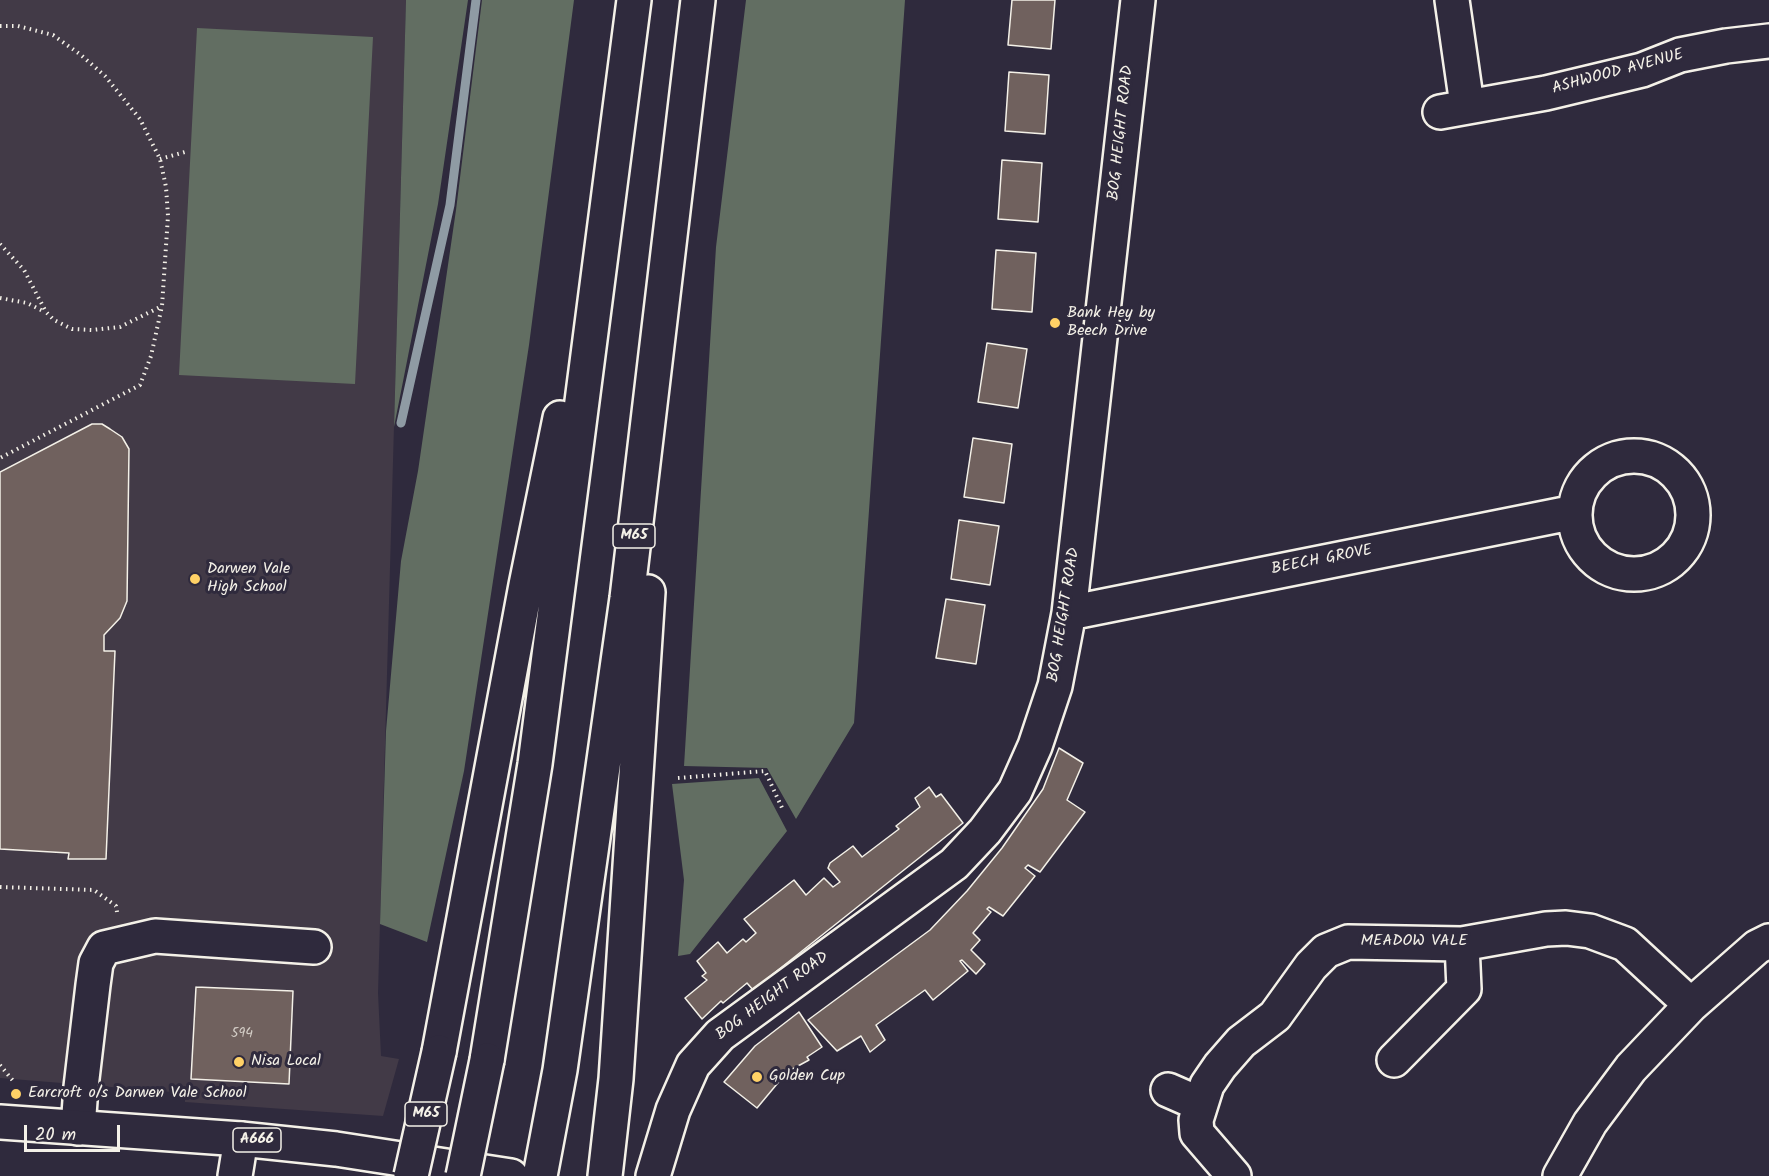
<!DOCTYPE html>
<style>
body{margin:0}
#map{position:relative;width:1769px;height:1176px;overflow:hidden;background:#2f2a3d;font-family:Kalam,sans-serif}
canvas{display:block}
.scale{position:absolute;left:24px;top:1125px;width:96px;height:27px;box-sizing:border-box;border:3px solid #f4f1e8;border-top:0;padding-left:8px;font-size:18px;line-height:21px;white-space:nowrap;color:#f4f1e8;-webkit-text-stroke:4px #2f2a3d;paint-order:stroke}
</style>
<div id="map">
<canvas width="1769" height="1176"></canvas>
<div class="scale">20 m</div>
</div>
<script>
const g = document.querySelector('canvas').getContext('2d');
g.lineJoin = 'round';
function paint(path, color) { g.fillStyle = color; g.fill(path, 'evenodd'); }
const toPath = rows => new Path2D(rows.map(r => 'M' + r).join(''));
function trace(path, color, width, dash) { g.strokeStyle = color; g.lineWidth = width; g.lineCap = dash ? 'butt' : 'round'; g.setLineDash(dash || []); g.stroke(path); }
function label(font, color, halo, rows, align = 'center') {
  g.font = font + ' Kalam,sans-serif'; g.lineWidth = 6; g.setLineDash([]); g.textBaseline = 'middle'; g.strokeStyle = halo; g.fillStyle = color; for (const [text, x, y, turn = 0] of rows) {
    g.save(); g.translate(x, y); g.rotate((+turn || 0) * Math.PI / 180); g.textAlign = isNaN(turn) ? turn : align; if (halo) g.strokeText(text, 0, 0); g.fillText(text, 0, 0); g.restore();
  }
}
paint(toPath([
 [0,0,406,0,378,993,381,1056,399,1059,383,1116,185,1102,185,1093,0,1078]
]), '#423a47');
paint(toPath([
 [406,0,468,0,438,204,394,427],
 [482,0,574,0,529,345,464,771,427,942,380,924,386,731,401,561,418,471,456,210],
 [746,0,905,0,854,723,796,819,767,768,684,766,716,247],
 [197,28,373,37,355,384,179,375],
 [759,778,787,831,690,954,678,956,684,880,672,784]
]), '#626e62');
trace(toPath([
 [401,423,450,205,476,0]
]), '#8f9ba4', 9);
const building = toPath([
 [1012,0,1055,0,1051,49,1008,45,1012,0],
 [1009,72,1049,75,1045,134,1005,131,1009,72],
 [1002,160,1042,163,1038,222,998,219,1002,160],
 [996,250,1036,253,1032,312,992,309,996,250],
 [987,343,1027,349,1018,408,978,402,987,343],
 [92,424,102,424,110,429,122,437,129,449,127,601,120,618,104,635,104,651,115,651,106,859,68,859,69,853,0,849,0,472,92,424],
 [973,438,1012,444,1004,503,964,497,973,438],
 [959,520,999,526,990,585,951,579,959,520],
 [946,599,985,605,976,664,936,658,946,599],
 [1059,748,1083,763,1067,800,1085,812,1040,872,1028,865,1025,868,1035,876,1003,916,989,907,987,909,991,912,973,933,980,940,971,950,985,964,976,974,962,960,960,961,968,971,933,1000,925,990,876,1025,885,1040,870,1052,861,1036,837,1051,808,1020,930,930,967,891,1002,848,1043,789,1059,748],
 [929,787,936,797,941,794,963,823,753,990,747,983,723,1003,721,1001,702,1019,685,998,707,980,702,976,706,973,697,961,718,942,727,953,743,939,746,942,756,933,744,919,794,880,806,895,824,878,833,887,840,882,828,868,830,863,853,846,862,857,899,829,896,826,920,807,915,798,929,787],
 [196,987,293,991,289,1084,191,1079,196,987],
 [799,1012,822,1047,807,1057,809,1060,787,1072,757,1108,724,1082,755,1046,799,1012]
]);
paint(building, '#70615e');
trace(building, '#f4f1e8', 1.5);
const minor = toPath([
 [1452,0,1467,105],
 [1440,112,1546,93,1642,70,1680,55,1726,46,1769,41],
 '1575 515a59 59 0 1 1 118 0a59 59 0 1 1-118 0Z',
 [1069,613,1575,512],
 [1394,1060,1464,989,1462,944],
 [1168,1090,1200,1104],
 [78,1128,81,1087,93,985,96,963,104,948,155,936,314,947],
 [235,1176,241,1139],
 [653,1176,673,1110,693,1065,720,1035,954,864,985,831,1015,791,1035,746,1055,686,1069,613,1138,0],
 [1234,1176,1197,1133,1196,1120,1207,1085,1220,1066,1241,1042,1275,1016,1311,966,1326,951,1348,942,1462,944,1546,929,1566,928,1590,931,1625,944,1691,1005],
 [1560,1176,1590,1123,1631,1068,1691,1005,1757,947,1769,941]
]);
const highway = toPath([
 [439,1052,526,585,560,418],
 [487,1060,535,764,634,0],
 [0,1122,241,1139,336,1149,511,1176],
 [540,1176,560,1070,627,598,698,0],
 [605,1176,616,1079,648,592]
]);
trace(minor, '#f4f1e8', 38);
trace(highway, '#f4f1e8', 38);
trace(toPath([
 [0,26,18,26,53,35,81,55,105,76,140,119,160,159,166,187,168,216,162,306,151,356,140,385,0,458],
 [160,159,185,152],
 [0,244,24,270,46,312,54,320,72,329,92,330,120,327,162,306],
 [0,298,27,303,45,312],
 [678,778,765,771,783,810],
 [0,887,94,890,116,906,117,912],
 [0,1065,14,1082]
]), '#f4f1e8', 4, [1.5, 4.5]);
trace(minor, '#2f2a3d', 33);
trace(highway, '#2f2a3d', 33);
const highwayBridge = toPath([
 [411,1176,439,1052],
 [463,1176,487,1060]
]);
trace(highwayBridge, '#f4f1e8', 38, []);
trace(highwayBridge, '#2f2a3d', 33);
for (const [x, y, r, color] of [
 [1055,323,6,"#ffd166"],
 [195,579,6,"#ffd166"],
 [239,1062,6,"#ffd166"],
 [757,1077,6,"#ffd166"],
 [16,1094,6,"#ffd166"]
]) { const dot = new Path2D(); dot.arc(x, y, r, 0, 2 * Math.PI); g.fillStyle = color; g.fill(dot); trace(dot, '#2f2a3d', 2); }
label('14px', '#d3cdc6', null, [
 ["594",242,1035]
]);
for (const [x, y, w] of [
 [634,536,42],
 [426,1114,42],
 [257,1140,48]
]) { const box = new Path2D(); box.roundRect(x - w / 2, y - 12, w, 24, 4.5); g.fillStyle = '#2f2a3d'; g.fill(box); trace(box, '#f4f1e8', 1.5); }
label('bold 15px', '#f4f1e8', null, [
 ["M65",634,536],
 ["M65",426,1114],
 ["A666",257,1140]
]);
label('16px', '#f4f1e8', '#2f2a3d', [
 ["ASHWOOD AVENUE",1618,73,-15],
 ["BOG HEIGHT ROAD",1122,133,-84],
 ["BEECH GROVE",1322,561,-11],
 ["BOG HEIGHT ROAD",1065,615,-81],
 ["MEADOW VALE",1414,942],
 ["BOG HEIGHT ROAD",773,997,-37]
]);
label('16px', '#f4f1e8', '#2f2a3d', [
 ["Bank Hey by",1067,314],
 ["Beech Drive",1067,332],
 ["Darwen Vale",207,570],
 ["High School",207,588],
 ["Nisa Local",251,1062],
 ["Golden Cup",769,1077],
 ["Earcroft o/s Darwen Vale School",28,1094]
], 'left');
</script>
